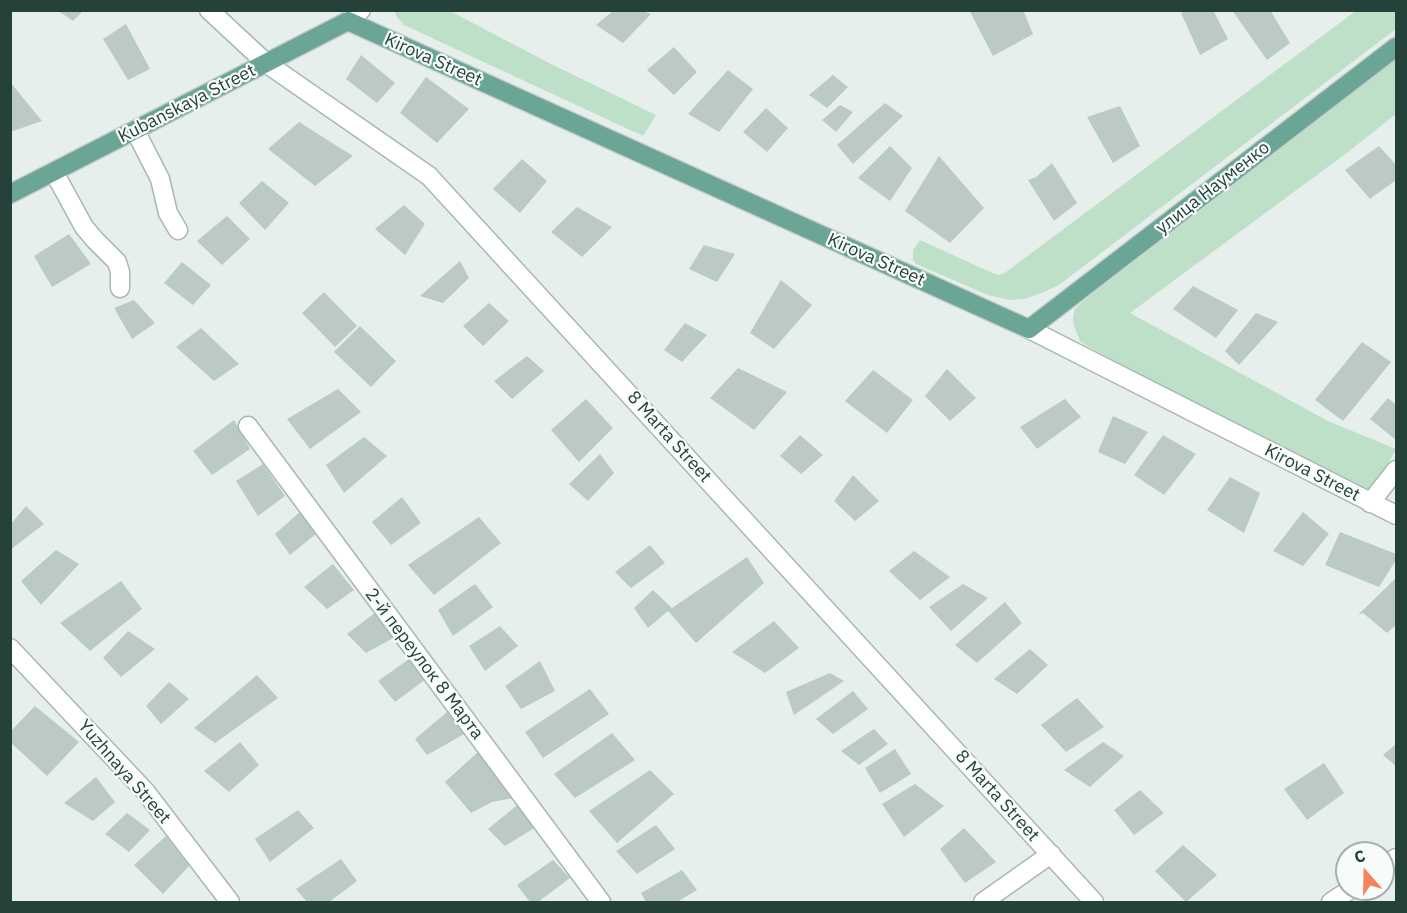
<!DOCTYPE html>
<meta charset="utf-8">
<style>
body{margin:0}
#map{position:relative;width:1407px;height:913px;overflow:hidden;background:#e6efeb;font-family:"IBM Plex Sans",sans-serif}
canvas{display:block}
.frame{position:absolute;inset:0;border:12px solid #24423a;pointer-events:none}
.north{position:absolute;left:1335px;top:841px;width:60px;height:60px;box-sizing:border-box;background:#f7fbf9;border:2px solid #a3b1ad;border-radius:50%;rotate:340deg;font-size:16px;font-weight:700;line-height:24px;text-align:center;color:#24423a}
.north::after{content:'';display:block;margin:auto;width:21px;height:27px;background:#f4845f;clip-path:polygon(50% 0,100% 100%,50% 72%,0 100%)}
</style>
<div id="map">
<canvas width="1407" height="913"></canvas>
<div class="frame"></div>
<div class="north">С</div>
</div>
<script>
const g = document.querySelector('canvas').getContext('2d');
g.lineJoin = 'round';
function paint(path, color) { g.fillStyle = color; g.fill(path, 'evenodd'); }
const toPath = rows => new Path2D(rows.map(r => 'M' + r).join(''));
function trace(path, color, width, dash) { g.strokeStyle = color; g.lineWidth = width; g.lineCap = dash ? 'butt' : 'round'; g.setLineDash(dash || []); g.stroke(path); }
function label(font, color, halo, rows, align = 'center') {
  g.font = font + ' "IBM Plex Sans",sans-serif'; g.lineWidth = 4.5; g.setLineDash([]); g.textBaseline = 'middle'; g.strokeStyle = halo; g.fillStyle = color; for (const [text, x, y, turn = 0] of rows) {
    g.save(); g.translate(x, y); g.rotate((+turn || 0) * Math.PI / 180); g.textAlign = isNaN(turn) ? turn : align; if (halo) g.strokeText(text, 0, 0); g.fillText(text, 0, 0); g.restore();
  }
}
paint(toPath([
 [1357,10,1396,11,1396,29,1059,285,1039,294,1024,299,1009,300,988,295,916,264,913,260,913,250,920,240,990,272,999,275,1006,272],
 [394,11,450,11,553,65,656,115,643,136,404,25,397,17],
 [1396,60,1396,114,1348,152,1130,313,1328,421,1396,449,1376,484,1366,491,1360,491,1087,346,1080,341,1074,326,1073,317,1075,309,1083,301]
]), '#bfe0c8');
paint(toPath([
 [57,10,84,10,73,21],
 [614,10,639,10,651,14,623,43,596,25],
 [969,10,1023,10,1033,34,993,56],
 [1186,10,1213,10,1228,39,1200,55,1181,13],
 [1232,10,1270,10,1290,43,1267,60],
 [126,24,150,69,128,80,103,39],
 [674,47,697,72,674,95,647,70],
 [361,55,395,83,377,103,346,79],
 [728,70,753,89,719,132,688,114],
 [833,75,848,87,827,108,809,95],
 [426,77,469,109,437,143,400,113],
 [10,82,42,121,10,132],
 [885,103,903,116,853,164,837,145],
 [840,105,853,112,836,132,822,120],
 [1120,106,1140,146,1113,163,1087,117],
 [766,108,788,128,767,152,743,132],
 [299,122,353,156,315,186,268,149],
 [890,146,912,168,890,201,858,178],
 [1379,146,1396,165,1396,180,1370,199,1345,170],
 [939,156,984,208,950,243,905,211],
 [522,159,547,181,520,213,493,189],
 [1052,163,1077,203,1054,221,1028,180,1036,177],
 [262,181,289,203,265,230,239,203],
 [404,205,425,224,405,255,375,229],
 [577,207,612,227,582,257,551,232],
 [227,216,250,239,222,265,197,241],
 [69,234,91,264,52,287,34,256],
 [704,245,735,254,717,282,689,269],
 [460,261,469,278,443,303,420,296],
 [182,262,211,285,193,305,164,283],
 [781,280,812,305,774,349,750,333],
 [1193,286,1238,310,1216,338,1173,309],
 [324,292,357,326,335,347,302,313],
 [134,300,155,323,132,339,114,308],
 [489,303,509,321,483,346,463,326],
 [1256,313,1278,322,1239,365,1225,351],
 [685,323,707,335,682,362,664,350],
 [360,326,396,361,371,387,334,352],
 [201,328,239,364,214,381,176,347],
 [1362,342,1391,362,1343,421,1315,400],
 [527,356,544,371,512,399,494,381],
 [738,368,787,392,754,430,710,398],
 [947,369,976,398,950,421,925,396],
 [873,370,913,400,887,433,845,401],
 [338,389,361,412,310,449,287,419],
 [1388,398,1396,405,1396,440,1370,419],
 [586,399,613,428,579,462,551,430],
 [1065,399,1081,417,1037,449,1020,427],
 [1113,416,1148,432,1125,464,1098,452],
 [234,420,250,449,212,475,193,451],
 [800,435,823,455,801,474,780,456],
 [1163,435,1196,454,1164,495,1134,475],
 [364,437,387,456,344,493,326,465],
 [600,454,614,473,588,501,569,484],
 [263,464,285,496,258,516,236,481],
 [853,475,879,501,855,521,834,501],
 [1230,477,1260,493,1244,533,1207,510],
 [402,497,421,523,391,545,372,522],
 [26,506,44,524,10,550,10,525],
 [302,510,317,533,290,555,275,534],
 [1303,512,1329,534,1303,566,1273,551],
 [479,517,501,543,434,595,408,565],
 [1340,532,1396,554,1396,560,1379,587,1325,565],
 [650,545,665,563,631,588,615,572],
 [56,550,79,564,41,605,21,581],
 [914,551,950,577,920,600,889,571],
 [747,557,764,583,696,643,668,611,648,628,634,608,653,590,672,608],
 [333,564,354,590,327,609,304,587],
 [1396,578,1396,625,1387,633,1363,613,1358,615],
 [121,581,142,609,90,651,60,623],
 [475,584,493,607,453,636,438,610],
 [963,584,988,598,951,631,929,607],
 [1005,602,1022,623,977,663,955,645],
 [376,612,395,637,366,653,347,634],
 [774,621,799,648,765,673,732,652],
 [500,626,518,646,485,671,469,646],
 [128,631,155,649,121,677,103,658],
 [1030,649,1048,665,1017,694,994,679],
 [412,657,426,679,395,702,378,681],
 [540,661,555,691,521,709,505,686],
 [830,673,844,681,794,715,786,692],
 [257,675,278,698,215,743,194,728],
 [169,682,189,699,161,724,146,706],
 [590,689,609,714,543,758,525,732],
 [853,691,868,709,833,734,816,719],
 [1077,698,1104,727,1066,752,1041,725],
 [35,706,79,742,47,776,10,742,10,732],
 [447,712,466,733,427,755,415,739],
 [874,729,888,744,859,765,841,751],
 [612,733,635,760,575,798,554,774],
 [240,742,259,765,229,792,204,771],
 [1103,742,1124,756,1090,787,1064,770],
 [1396,744,1396,766,1383,755],
 [895,749,911,774,880,793,865,768],
 [479,751,513,798,492,802,471,813,445,782],
 [1324,763,1344,793,1307,820,1284,789],
 [650,770,674,794,617,843,589,811],
 [96,777,115,802,93,821,64,803],
 [915,784,944,806,904,837,882,804],
 [1140,790,1164,813,1134,835,1114,810],
 [521,802,536,827,505,846,488,829],
 [298,810,314,828,270,862,255,839],
 [127,813,150,830,129,852,105,834],
 [656,825,675,849,637,874,616,851],
 [964,828,996,862,965,883,940,849],
 [166,836,189,866,163,894,134,865],
 [1183,845,1217,875,1186,902,1155,871],
 [341,859,357,881,329,902,307,902,296,889],
 [553,860,570,878,538,902,530,902,517,885],
 [682,870,697,890,677,902,646,902,641,893]
]), '#bbcac4');
const minor = toPath([
 [209,10,266,63,429,176,1094,902],
 [348,21,361,10],
 [135,130,160,179,168,213,178,230],
 [54,172,84,227,95,240,117,262,120,272,120,288],
 [1029,329,1396,515],
 [248,426,601,902],
 [1370,503,1396,470],
 [10,648,145,791,230,902],
 [1383,867,1396,858],
 [983,902,1051,854],
 [1331,902,1351,889]
]);
const major = toPath([
 [10,194,348,21,1029,329,1396,47]
]);
trace(minor, '#a8b8b2', 21);
trace(major, '#c2cac8', 21);
trace(minor, '#fff', 18);
trace(major, '#6aa596', 18);
label('18px', '#24423a', '#f7fbf9', [
 ["Kirova Street",433,60,24],
 ["Kubanskaya Street",187,104,-27],
 ["улица Науменко",1213,188,-38],
 ["Kirova Street",876,260,24],
 ["8 Marta Street",669,437,48],
 ["Kirova Street",1312,473,27],
 ["2-й переулок 8 Марта",424,664,53],
 ["Yuzhnaya Street",124,772,49],
 ["8 Marta Street",997,796,48]
]);
</script>
